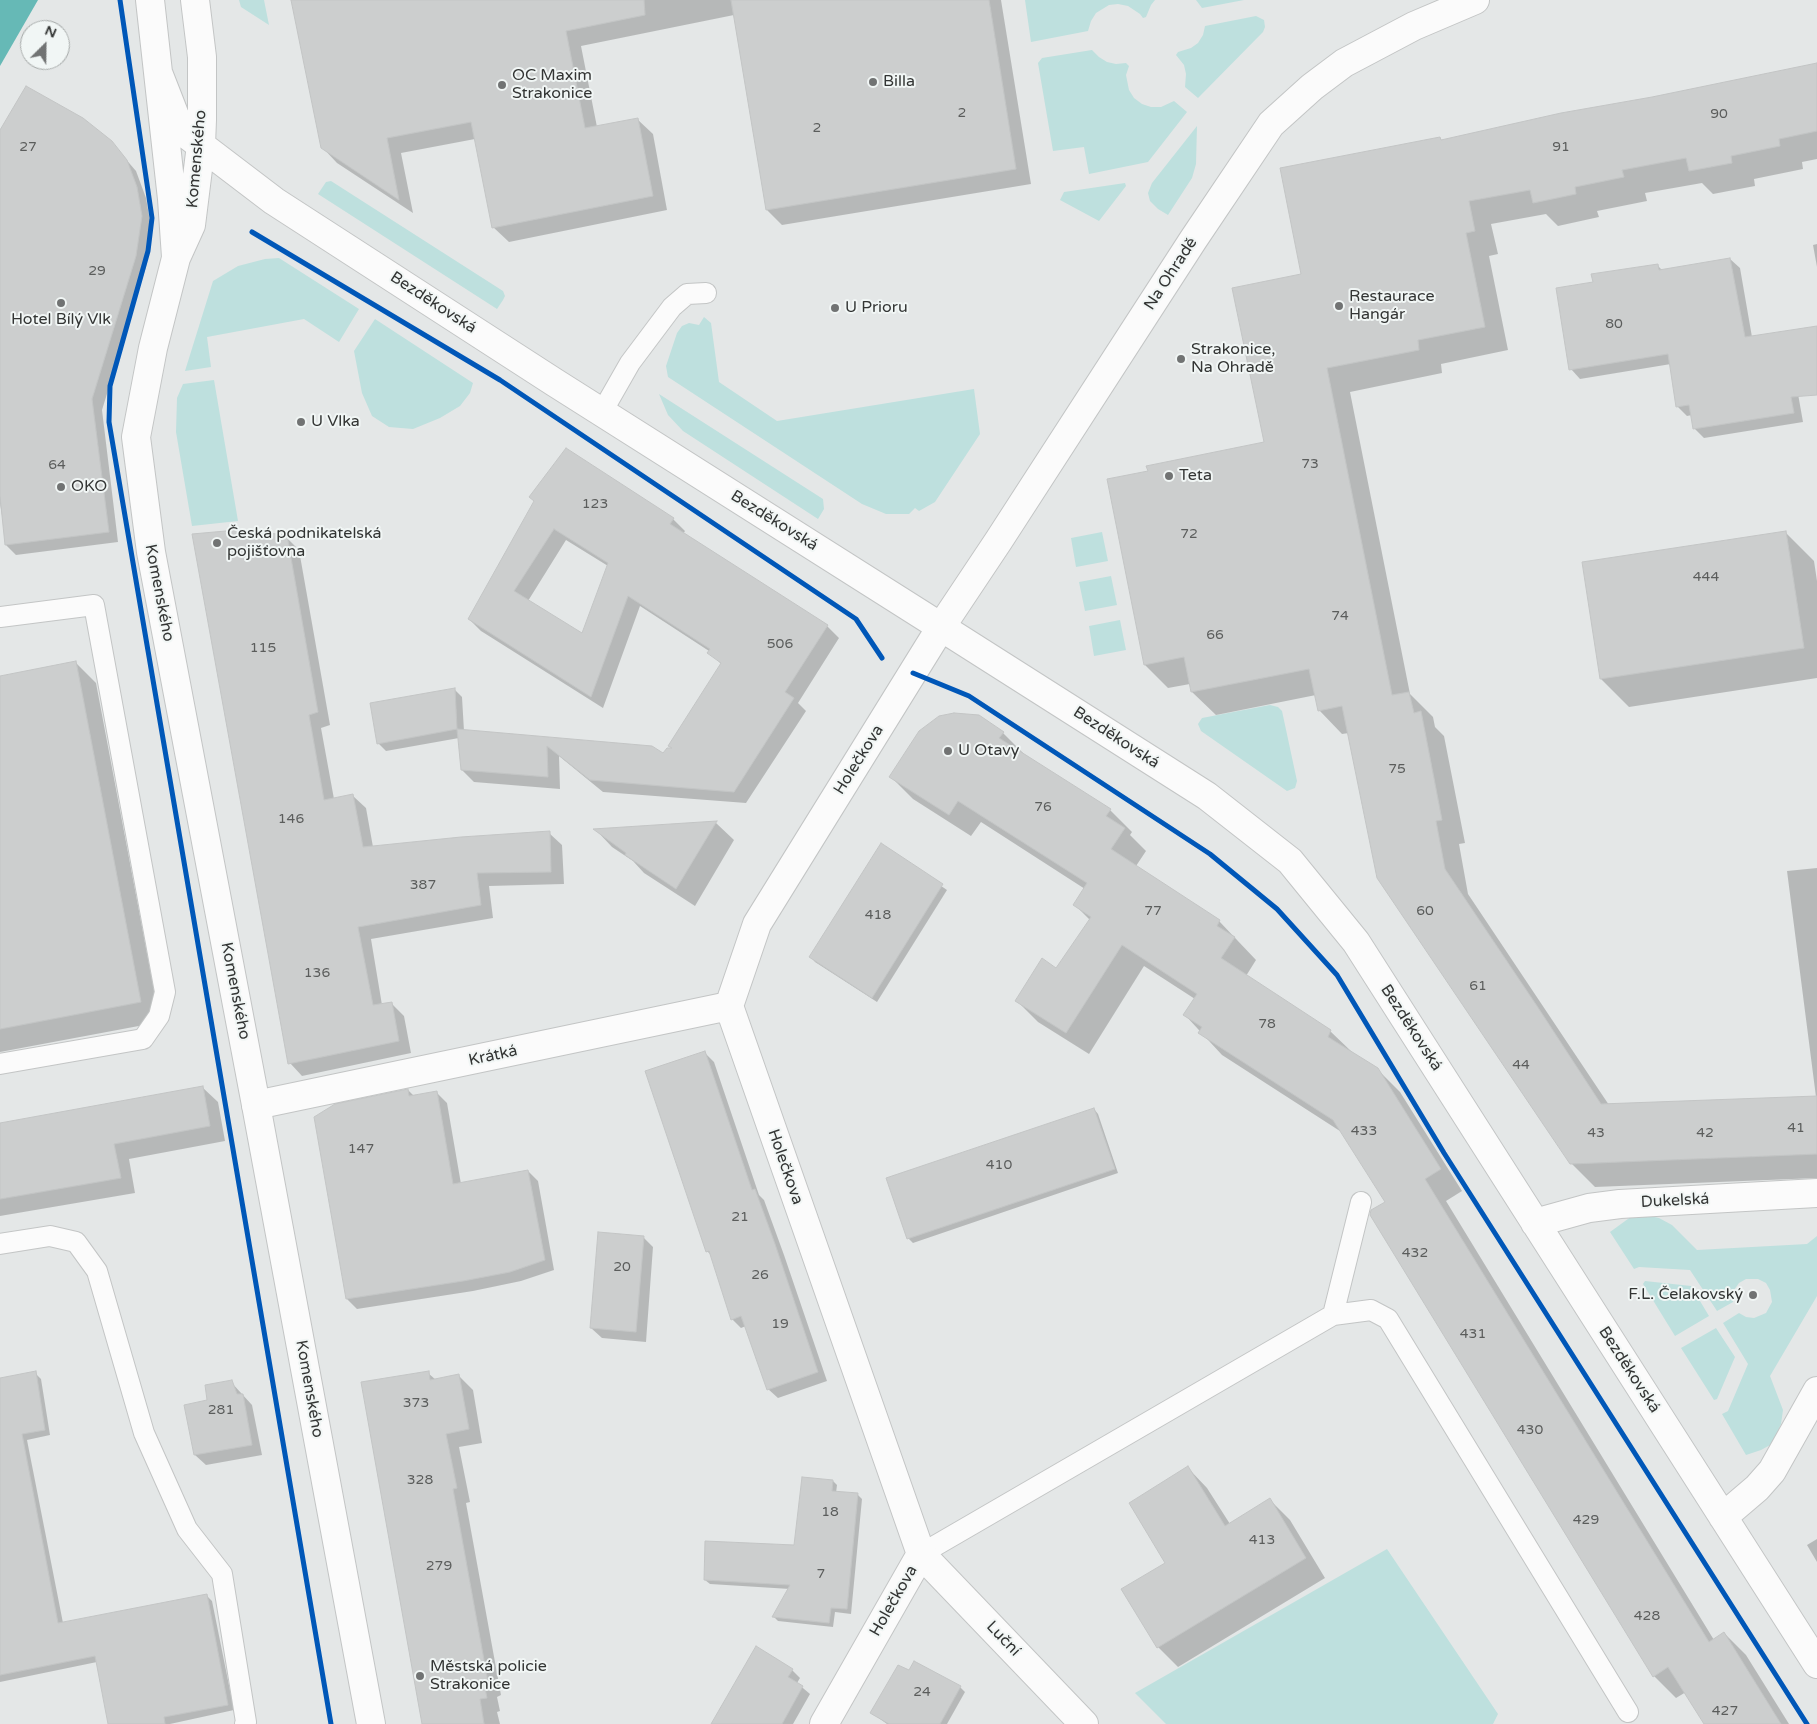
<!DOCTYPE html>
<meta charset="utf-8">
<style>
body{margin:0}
#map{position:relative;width:1817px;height:1724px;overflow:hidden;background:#e4e7e7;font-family:"Varela Round",sans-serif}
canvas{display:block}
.north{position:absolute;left:20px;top:20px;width:50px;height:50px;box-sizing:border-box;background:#f1f6f5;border:1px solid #a5a9a8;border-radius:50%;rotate:23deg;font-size:14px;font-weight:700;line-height:20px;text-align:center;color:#333534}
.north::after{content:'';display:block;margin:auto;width:18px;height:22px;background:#717373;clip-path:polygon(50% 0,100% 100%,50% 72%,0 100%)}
</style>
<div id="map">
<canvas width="1817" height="1724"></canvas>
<div class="north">N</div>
</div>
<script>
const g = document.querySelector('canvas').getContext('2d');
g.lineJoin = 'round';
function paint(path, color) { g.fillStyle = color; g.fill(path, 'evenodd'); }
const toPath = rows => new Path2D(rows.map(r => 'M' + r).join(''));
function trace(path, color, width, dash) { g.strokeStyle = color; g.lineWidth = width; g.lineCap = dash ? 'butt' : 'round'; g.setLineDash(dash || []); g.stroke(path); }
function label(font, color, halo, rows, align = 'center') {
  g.font = font + ' "Varela Round",sans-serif'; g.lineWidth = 4; g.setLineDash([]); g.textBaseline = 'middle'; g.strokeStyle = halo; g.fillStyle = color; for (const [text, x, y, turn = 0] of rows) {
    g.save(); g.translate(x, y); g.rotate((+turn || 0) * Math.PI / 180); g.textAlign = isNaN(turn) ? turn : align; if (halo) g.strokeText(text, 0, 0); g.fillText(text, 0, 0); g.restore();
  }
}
paint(toPath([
 [239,0,264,0,269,25,241,7],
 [1025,0,1155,0,1151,5,1146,17,1143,18,1140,14,1128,6,1118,4,1109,5,1096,13,1091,21,1088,31,1031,42],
 [1196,0,1244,0,1202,8],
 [1256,16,1264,20,1265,27,1263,32,1200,96,1198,98,1185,87,1186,74,1184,65,1176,55,1178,52,1191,48,1198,43,1203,35,1205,26],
 [1092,50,1099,57,1107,62,1116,64,1126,63,1129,66,1126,75,1129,90,1134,98,1142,104,1151,107,1161,107,1174,101,1187,112,1148,162,1089,174,1084,147,1053,151,1038,63,1042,58],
 [1197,126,1196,164,1192,178,1168,215,1158,209,1150,201,1148,193,1152,183],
 [331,181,503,291,505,296,503,300,497,309,318,194,326,182],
 [1125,183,1126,186,1099,221,1060,200,1064,192],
 [279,258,359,309,339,342,304,319,207,337,211,367,185,371,213,281,238,266,265,259],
 [704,317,711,323,719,382,777,421,974,389,980,434,935,502,919,511,915,508,909,514,886,514,862,504,668,377,666,366,677,333,682,326,689,323,699,325],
 [375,319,473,383,470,393,460,406,440,418,413,429,389,427,372,416,362,393,354,351],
 [214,380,238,521,192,526,176,432,177,398,183,384],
 [659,394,823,499,824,509,818,519,683,431,668,415],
 [1102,532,1108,561,1076,567,1071,538],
 [1111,576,1117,605,1085,611,1079,582],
 [1120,620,1126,650,1094,656,1089,626],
 [1270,705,1278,707,1282,711,1297,781,1295,788,1287,791,1201,731,1198,724,1202,718],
 [1646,1215,1659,1218,1672,1225,1697,1250,1807,1244,1817,1236,1817,1296,1770,1376,1783,1410,1781,1424,1772,1444,1761,1450,1746,1455,1722,1414,1728,1411,1748,1364,1723,1323,1739,1313,1746,1317,1754,1318,1766,1313,1772,1302,1770,1290,1766,1283,1758,1279,1746,1279,1739,1283,1734,1290,1733,1302,1717,1311,1690,1270,1639,1267,1634,1269,1610,1232,1632,1216],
 [1645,1281,1691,1286,1709,1316,1675,1336,1643,1284],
 [1716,1328,1735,1357,1717,1399,1714,1400,1681,1348],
 [1387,1549,1498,1714,1493,1724,1166,1724,1135,1693]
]), '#bee0de');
paint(toPath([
 [0,0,38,0,0,66]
]), '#66b9b6');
paint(toPath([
 [293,0,1001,0,1031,184,782,225,767,210,734,15,581,46,597,127,637,119,653,134,667,210,509,242,493,227,475,139,401,153,413,213,337,163,322,147],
 [1817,65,1817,159,1802,162,1803,169,1754,179,1755,186,1713,194,1702,183,1645,193,1647,201,1597,211,1599,217,1558,226,1546,214,1491,224,1498,254,1489,256,1508,350,1441,364,1442,373,1350,392,1410,694,1433,717,1435,727,1444,736,1465,843,1459,844,1468,894,1609,1105,1816,1097,1787,871,1817,868,1817,1178,1595,1187,1571,1163,1349,733,1342,734,1319,710,1316,695,1216,715,1192,692,1190,684,1168,688,1145,665,1265,443,1302,275,1440,138,1442,141],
 [0,132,111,142,136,171,146,198,151,227,146,267,102,410,118,542,16,555,6,545,4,517,2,515,0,503],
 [1817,244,1817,267,1813,245],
 [1730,259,1740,268,1752,337,1789,343,1803,422,1704,438,1694,428,1692,415,1687,416,1677,406,1671,364,1580,379,1571,369,1594,283,1657,265,1662,270],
 [536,501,673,519,685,531,683,534,827,626,839,638,798,703,806,711,746,803,603,792,559,756,560,789,474,782,462,770,459,738,386,751,378,743,454,689,462,697,464,731,663,755,674,750,722,665,709,651,640,606,603,708,481,631,469,619],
 [566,540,608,566,583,635,528,601],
 [1786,533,1814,561,1817,581,1817,678,1629,707,1601,679],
 [286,537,299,550,330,725,321,728,334,799,353,796,366,808,373,847,549,833,562,845,564,884,489,886,493,918,371,939,382,1005,391,1003,404,1016,411,1053,302,1076,290,1063],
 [76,663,96,683,160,1022,0,1052,0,677],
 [978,717,1003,733,1025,755,1110,810,1132,832,1130,835,1146,851,1136,866,1219,921,1256,960,1246,976,1330,1031,1353,1053,1377,1069,1400,1092,1462,1191,1446,1201,1714,1640,1724,1633,1746,1655,1789,1724,1706,1724,1686,1692,1676,1698,1654,1676,1387,1202,1343,1133,1222,1055,1185,1015,1195,999,1144,966,1089,1054,1038,1022,1016,1000,1057,970,1090,920,1075,905,1085,889,981,822,971,836,913,799,891,777],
 [716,823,734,840,695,906,644,873,633,861,612,847,596,830],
 [881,845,947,890,877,1002,815,962,811,957],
 [705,1053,714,1062,759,1195,764,1200,784,1255,827,1381,778,1398,768,1389,746,1326,741,1328,732,1319,712,1256,707,1251],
 [202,1087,218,1102,225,1141,129,1159,135,1193,0,1216,0,1124],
 [408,1090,414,1096,437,1093,447,1103,461,1184,528,1171,538,1181,554,1270,521,1281,473,1291,357,1309,347,1299],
 [1094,1109,1098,1114,1118,1173,913,1243,908,1238],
 [643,1237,653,1247,646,1342,602,1338,591,1328],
 [35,1373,41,1379,50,1435,27,1440,63,1623,206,1595,212,1601,234,1710,170,1724,110,1724,97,1662,0,1682,0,1379],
 [428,1373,436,1380,459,1376,473,1390,482,1443,459,1447,470,1502,466,1503,501,1695,497,1697,500,1711,497,1712,500,1724,423,1724],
 [231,1382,252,1405,262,1455,206,1465,195,1455,185,1406,208,1401],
 [1188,1468,1207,1488,1230,1524,1270,1500,1290,1520,1325,1578,1178,1667,1158,1647,1122,1590,1167,1564],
 [833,1481,837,1485,836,1493,857,1494,862,1499,851,1614,835,1612,833,1627,778,1621,774,1617,790,1589,710,1584,705,1580,795,1546],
 [1817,1539,1817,1562,1807,1545],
 [792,1670,800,1678,797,1683,810,1694,793,1724,712,1724],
 [960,1687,965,1692,947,1724,887,1724,872,1713]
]), '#0003');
const building = toPath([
 [291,0,644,0,645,15,566,31,585,128,638,118,653,196,492,228,471,122,387,138,399,200,321,148,291,0],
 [731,0,989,0,1016,169,766,210,731,0],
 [1817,63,1817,131,1779,139,1780,146,1731,156,1732,163,1689,171,1686,158,1622,170,1624,177,1575,187,1576,194,1533,203,1530,190,1469,201,1475,231,1466,233,1485,327,1418,340,1419,350,1327,368,1392,695,1409,692,1414,713,1421,711,1442,820,1436,821,1445,869,1537,1006,1601,1104,1817,1096,1817,1154,1570,1164,1377,878,1342,706,1318,711,1309,669,1191,692,1184,657,1144,665,1107,479,1148,471,1146,466,1264,442,1232,288,1301,274,1280,168,1440,137,1441,140,1561,113,1652,97,1817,63],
 [26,86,83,118,112,141,127,160,137,187,142,216,136,256,92,399,109,532,5,545,0,496,0,130,26,86],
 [1730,258,1745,337,1817,326,1817,395,1791,397,1794,413,1693,429,1689,405,1676,407,1668,354,1569,370,1556,288,1593,282,1591,274,1658,264,1659,270,1730,258],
 [566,448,674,518,670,524,828,625,785,692,794,698,734,792,590,780,547,746,548,777,461,770,457,729,652,746,663,753,667,748,672,748,668,746,721,663,707,653,710,649,628,596,591,697,468,619,534,501,529,497,566,448],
 [554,529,608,563,582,633,514,591,554,529],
 [237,530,287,535,318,712,309,715,324,800,353,794,363,847,461,837,550,831,551,872,477,873,481,905,358,927,373,1005,392,1002,399,1041,288,1064,192,534,237,530],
 [1786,531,1804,648,1600,679,1582,562,1786,531],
 [76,661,141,1002,0,1029,0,676,76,661],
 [455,688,457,729,377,744,370,703,455,688],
 [954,713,979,715,1004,732,999,738,1111,809,1106,816,1125,828,1111,849,1220,920,1217,926,1235,937,1221,958,1331,1030,1328,1037,1378,1068,1441,1169,1425,1179,1709,1642,1724,1632,1781,1724,1704,1724,1668,1667,1653,1677,1370,1215,1371,1210,1385,1202,1333,1120,1198,1033,1202,1027,1183,1015,1197,994,1122,945,1066,1033,1015,1001,1042,958,1056,968,1091,917,1073,905,1087,883,958,801,949,815,889,777,919,731,939,716,954,713],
 [717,821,676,889,625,855,626,853,593,829,717,821],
 [881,843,943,884,872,998,809,957,881,843],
 [705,1051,752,1190,755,1189,775,1244,818,1372,767,1390,741,1316,731,1320,709,1251,706,1252,645,1071,705,1051],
 [203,1086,210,1126,114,1144,121,1178,0,1199,0,1123,203,1086],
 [408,1089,409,1096,437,1091,453,1184,528,1170,545,1260,510,1272,463,1281,346,1299,314,1117,335,1104,408,1089],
 [1094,1108,1115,1169,907,1239,886,1178,1094,1108],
 [598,1232,644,1236,636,1332,590,1328,598,1232],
 [36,1371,45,1430,22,1434,58,1623,207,1594,228,1705,164,1717,165,1724,108,1724,95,1656,0,1675,0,1378,36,1371],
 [429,1371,430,1380,459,1374,469,1429,446,1434,457,1488,453,1489,488,1682,484,1683,487,1698,480,1699,484,1724,422,1724,361,1382,429,1371],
 [232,1380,237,1394,243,1394,252,1445,194,1455,184,1405,207,1400,205,1385,232,1380],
 [1188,1466,1225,1526,1270,1498,1306,1558,1157,1648,1121,1589,1165,1563,1129,1503,1188,1466],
 [802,1477,833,1480,832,1491,858,1493,847,1609,831,1608,829,1623,772,1617,790,1585,704,1580,705,1541,794,1545,802,1477],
 [756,1646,793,1669,788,1677,803,1686,782,1724,711,1724,756,1646],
 [914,1661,961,1686,940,1724,889,1724,870,1713,898,1665,909,1670,914,1661]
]);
paint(building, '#cccece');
trace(building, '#c3c5c5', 1);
const lane = toPath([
 [602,412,630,363,672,307,687,294,706,293],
 [0,617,94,605,165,992,159,1016,143,1039,0,1064],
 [0,1244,50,1236,76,1242,97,1271,144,1433,187,1529,222,1574,246,1722,245,1724],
 [1333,1315,1361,1202],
 [921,1554,1333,1315,1371,1310,1388,1319,1628,1712]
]);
const street = toPath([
 [256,1105,729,1006],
 [1535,1223,1589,1208,1620,1204,1817,1193],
 [1723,1517,1757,1488,1772,1471,1817,1391],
 [824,1724,921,1554],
 [1084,1724,921,1554,729,1006,757,924,941,627,1207,796,1290,861,1356,942,1817,1664]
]);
const secondary = toPath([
 [150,0,172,199,176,257],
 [195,0,202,57,202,120,201,145,191,225,176,258,153,348,136,437,151,552,256,1105,371,1724],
 [159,75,175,116,186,134,274,201,554,382,941,627,999,540,1193,240,1271,124,1312,87,1344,63,1414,26,1475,0]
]);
trace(lane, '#c3c5c5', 22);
trace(street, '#c3c5c5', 30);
trace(secondary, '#c3c5c5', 30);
trace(lane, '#fbfbfb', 20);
trace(street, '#fbfbfb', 28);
trace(secondary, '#fbfbfb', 28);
trace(toPath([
 [120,0,152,218,148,251,110,386,109,422,331,1724],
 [252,232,500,380,856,619,882,658],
 [913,673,969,696,1210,854,1277,909,1337,975,1444,1153,1807,1724]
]), '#0057b8', 5);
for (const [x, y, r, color] of [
 [873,82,5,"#717373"],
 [502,85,5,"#717373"],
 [61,303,5,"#717373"],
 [1339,306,5,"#717373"],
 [835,308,5,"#717373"],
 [1181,359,5,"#717373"],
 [301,422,5,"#717373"],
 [1169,476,5,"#717373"],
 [61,487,5,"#717373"],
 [217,543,5,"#717373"],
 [948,751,5,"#717373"],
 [1753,1295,5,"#717373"],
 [420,1676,5,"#717373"]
]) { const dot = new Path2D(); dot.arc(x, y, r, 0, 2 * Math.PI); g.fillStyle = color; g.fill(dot); trace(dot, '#f1f6f5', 2); }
label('14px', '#5b5d5c', null, [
 ["2",962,113],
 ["90",1719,114],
 ["2",817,128],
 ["27",28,147],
 ["91",1561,147],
 ["29",97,271],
 ["80",1614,324],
 ["73",1310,464],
 ["64",57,465],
 ["123",595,504],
 ["72",1189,534],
 ["444",1706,577],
 ["74",1340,616],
 ["66",1215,635],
 ["506",780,644],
 ["115",263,648],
 ["75",1397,769],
 ["76",1043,807],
 ["146",291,819],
 ["387",423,885],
 ["77",1153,911],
 ["60",1425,911],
 ["418",878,915],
 ["136",317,973],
 ["61",1478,986],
 ["78",1267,1024],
 ["44",1521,1065],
 ["41",1796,1128],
 ["433",1364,1131],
 ["43",1596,1133],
 ["42",1705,1133],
 ["147",361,1149],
 ["410",999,1165],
 ["21",740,1217],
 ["432",1415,1253],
 ["20",622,1267],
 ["26",760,1275],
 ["19",780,1324],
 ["431",1473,1334],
 ["373",416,1403],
 ["281",221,1410],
 ["430",1530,1430],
 ["328",420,1480],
 ["18",830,1512],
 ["429",1586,1520],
 ["413",1262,1540],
 ["279",439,1566],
 ["7",821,1574],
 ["428",1647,1616],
 ["24",922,1692],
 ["427",1725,1711]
]);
label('16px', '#333534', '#f1f6f5', [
 ["OC Maxim",512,76],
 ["Strakonice",512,94],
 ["Billa",883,82],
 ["Restaurace",1349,297],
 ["Hangár",1349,315],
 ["U Prioru",845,308],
 ["Hotel Bílý Vlk",61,320,"center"],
 ["Strakonice,",1191,350],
 ["Na Ohradě",1191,368],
 ["U Vlka",311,422],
 ["Teta",1179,476],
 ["OKO",71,487],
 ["Česká podnikatelská",227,534],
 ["pojišťovna",227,552],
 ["U Otavy",958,751],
 ["F.L. Čelakovský",1743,1295,"right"],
 ["Městská policie",430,1667],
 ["Strakonice",430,1685]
], 'left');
label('16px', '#333534', '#f1f6f5', [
 ["Komenského",197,159,-85],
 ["Na Ohradě",1171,274,-57],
 ["Bezděkovská",433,303,33],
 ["Bezděkovská",774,521,32],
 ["Komenského",159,593,79],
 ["Bezděkovská",1116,738,33],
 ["Holečkova",859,760,-58],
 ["Komenského",235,991,79],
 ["Bezděkovská",1411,1028,57],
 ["Krátká",493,1056,-12],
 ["Holečkova",785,1167,71],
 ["Dukelská",1675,1201,-3],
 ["Bezděkovská",1629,1370,57],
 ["Komenského",309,1389,80],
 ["Holečkova",894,1601,-60],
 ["Luční",1003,1639,46]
]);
</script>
